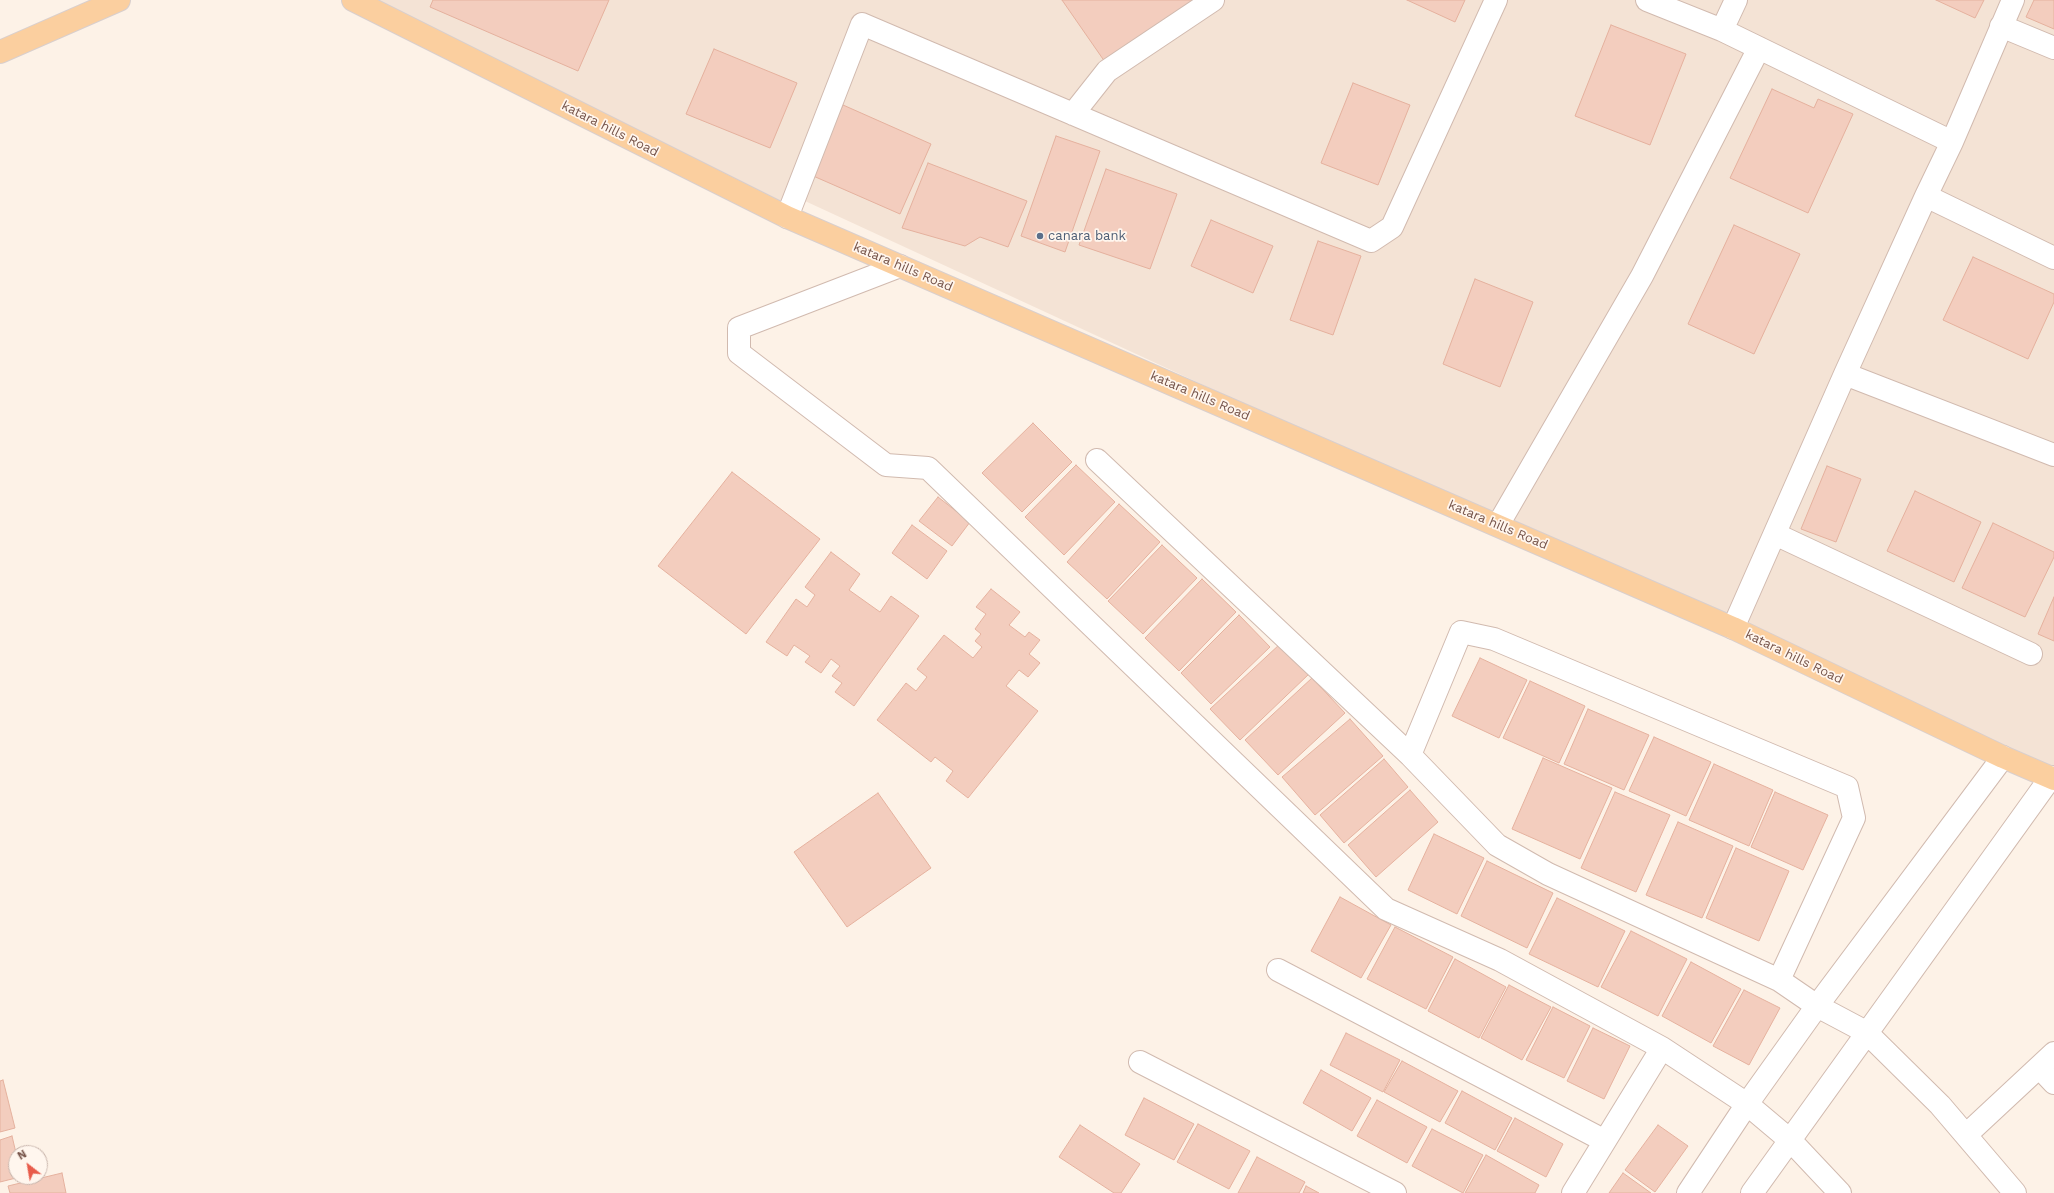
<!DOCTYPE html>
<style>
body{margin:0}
#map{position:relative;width:2054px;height:1193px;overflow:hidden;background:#fdf2e7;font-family:"Work Sans",sans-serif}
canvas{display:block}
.north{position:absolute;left:8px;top:1145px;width:40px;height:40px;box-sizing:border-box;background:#fff6ee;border:1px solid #c9b6ad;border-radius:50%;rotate:329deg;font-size:11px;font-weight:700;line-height:16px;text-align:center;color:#77554b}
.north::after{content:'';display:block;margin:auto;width:14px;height:18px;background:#e85c4b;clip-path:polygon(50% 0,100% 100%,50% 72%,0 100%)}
</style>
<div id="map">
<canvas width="2054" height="1193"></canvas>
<div class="north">N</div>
</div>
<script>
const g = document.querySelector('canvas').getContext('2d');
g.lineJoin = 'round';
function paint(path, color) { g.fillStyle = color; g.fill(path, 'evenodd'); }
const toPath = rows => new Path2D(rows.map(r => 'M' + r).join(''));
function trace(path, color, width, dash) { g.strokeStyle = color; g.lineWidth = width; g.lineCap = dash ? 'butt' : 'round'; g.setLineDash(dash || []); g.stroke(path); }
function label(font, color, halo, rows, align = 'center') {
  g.font = font + ' "Work Sans",sans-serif'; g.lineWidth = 3.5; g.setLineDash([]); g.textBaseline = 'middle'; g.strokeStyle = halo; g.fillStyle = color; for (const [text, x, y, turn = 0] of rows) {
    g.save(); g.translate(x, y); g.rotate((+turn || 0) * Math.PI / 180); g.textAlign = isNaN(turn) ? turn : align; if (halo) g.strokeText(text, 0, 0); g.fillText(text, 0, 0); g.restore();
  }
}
paint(toPath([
 [359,0,2054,0,2054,778,805,201,763,206]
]), '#f4e3d5');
const building = toPath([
 [433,0,609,0,578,71,430,7,433,0],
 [1062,0,1197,0,1105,62,1062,0],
 [1407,0,1465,0,1455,22,1407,0],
 [1936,0,1984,0,1975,18,1936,0],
 [2034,0,2054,0,2054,29,2026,17,2034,0],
 [1611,25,1686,54,1650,145,1575,116,1611,25],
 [714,49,797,83,770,148,686,114,714,49],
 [1353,83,1410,105,1378,185,1321,163,1353,83],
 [1772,89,1814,108,1818,99,1853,114,1808,213,1730,178,1772,89],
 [843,105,931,144,900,214,811,175,843,105],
 [1056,136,1100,151,1065,252,1021,236,1056,136],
 [928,163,1027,201,1008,247,980,237,965,246,902,228,928,163],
 [1106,169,1177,194,1150,269,1079,245,1106,169],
 [1211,220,1273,246,1253,293,1191,266,1211,220],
 [1734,225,1800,254,1754,354,1688,324,1734,225],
 [1318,241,1361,256,1333,335,1290,320,1318,241],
 [1973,257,2054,294,2054,302,2028,359,1943,320,1973,257],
 [1475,279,1533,302,1500,387,1443,364,1475,279],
 [1033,423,1072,462,1022,512,982,473,1033,423],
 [1076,465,1115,502,1064,555,1025,517,1076,465],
 [1827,466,1861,479,1836,542,1801,529,1827,466],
 [732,472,820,539,746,634,658,566,732,472],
 [1915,491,1981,522,1954,582,1887,551,1915,491],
 [938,497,970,522,952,546,919,521,938,497],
 [1119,504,1160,542,1107,599,1067,562,1119,504],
 [1993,523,2054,552,2054,557,2025,617,1962,588,1993,523],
 [912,525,947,551,927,579,892,553,912,525],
 [1162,545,1197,578,1143,634,1108,601,1162,545],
 [831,552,860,574,849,590,880,612,891,596,919,616,854,706,835,692,842,683,832,676,840,666,831,659,821,673,805,662,810,656,794,645,787,656,766,642,796,599,807,607,815,595,805,587,831,552],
 [1202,579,1236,612,1179,671,1145,638,1202,579],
 [991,589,1020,612,1009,625,1025,637,1029,632,1040,640,1029,654,1040,663,1028,677,1019,670,1006,686,1038,711,968,798,946,781,953,771,935,757,931,762,877,720,906,683,916,691,927,677,917,669,944,635,973,658,982,647,975,641,981,634,975,629,986,614,976,607,991,589],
 [2054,597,2054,641,2038,634,2054,597],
 [1239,615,1270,647,1211,704,1181,673,1239,615],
 [1280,644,1309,674,1240,740,1210,709,1280,644],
 [1480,658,1527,680,1499,738,1452,716,1480,658],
 [1312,678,1345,713,1278,775,1245,740,1312,678],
 [1530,681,1585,706,1559,763,1503,738,1530,681],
 [1588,709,1649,735,1624,790,1564,764,1588,709],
 [1350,719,1383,756,1315,815,1282,777,1350,719],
 [1654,737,1711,762,1686,816,1629,791,1654,737],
 [1543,758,1612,788,1580,859,1512,829,1543,758],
 [1384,759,1408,787,1344,843,1320,815,1384,759],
 [1714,764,1773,790,1749,846,1689,820,1714,764],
 [1410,790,1438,822,1376,877,1348,845,1410,790],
 [1615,792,1670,815,1636,892,1581,868,1615,792],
 [1775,792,1828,815,1803,870,1751,847,1775,792],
 [878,793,931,868,847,927,794,852,878,793],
 [1678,822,1733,846,1702,918,1646,895,1678,822],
 [1434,834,1484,858,1457,914,1408,890,1434,834],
 [1736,848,1789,871,1759,941,1706,918,1736,848],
 [1487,861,1553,893,1527,948,1461,916,1487,861],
 [1340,897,1391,925,1361,978,1311,951,1340,897],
 [1557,898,1625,931,1598,987,1529,954,1557,898],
 [1395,927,1453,957,1426,1009,1367,979,1395,927],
 [1631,931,1687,959,1658,1016,1601,987,1631,931],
 [1455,959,1506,987,1479,1038,1428,1011,1455,959],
 [1691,962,1741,989,1711,1043,1662,1016,1691,962],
 [1509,985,1551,1007,1522,1060,1481,1038,1509,985],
 [1744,990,1780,1008,1749,1065,1713,1046,1744,990],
 [1553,1007,1590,1026,1564,1078,1526,1060,1553,1007],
 [1593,1028,1630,1046,1604,1099,1567,1081,1593,1028],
 [1346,1033,1400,1060,1383,1092,1330,1065,1346,1033],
 [1402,1061,1458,1091,1440,1122,1384,1092,1402,1061],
 [1321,1070,1371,1098,1352,1131,1303,1103,1321,1070],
 [3,1080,15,1128,0,1132,0,1081,3,1080],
 [1462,1091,1512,1118,1495,1150,1445,1123,1462,1091],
 [1144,1098,1194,1124,1174,1160,1125,1135,1144,1098],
 [1377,1100,1427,1127,1407,1163,1357,1136,1377,1100],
 [1515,1118,1563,1144,1546,1177,1497,1151,1515,1118],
 [1198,1124,1250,1151,1229,1189,1177,1162,1198,1124],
 [1080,1125,1140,1164,1121,1193,1114,1193,1059,1157,1080,1125],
 [1658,1125,1688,1146,1655,1192,1625,1170,1658,1125],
 [1432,1129,1483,1155,1463,1193,1412,1166,1432,1129],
 [12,1136,16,1153,16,1177,20,1177,0,1182,0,1140,12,1136],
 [1486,1155,1539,1185,1535,1193,1465,1193,1486,1155],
 [1257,1157,1305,1182,1299,1193,1238,1193,1257,1157],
 [62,1173,66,1193,10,1193,8,1186,62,1173],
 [1623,1173,1651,1193,1609,1193,1623,1173],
 [1306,1186,1319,1193,1303,1193,1306,1186]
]);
paint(building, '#f3cdbe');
trace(building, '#e5b19e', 1);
const minor = toPath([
 [1647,0,1722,30,1952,142],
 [2001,26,2054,48],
 [1722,30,1736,0],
 [1073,114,1107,71,1213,0],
 [1926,196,2054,258],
 [787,217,862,24,1371,241,1392,227,1496,0],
 [900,266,739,328,739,353,886,465,928,468,1386,909,1500,960,1662,1048,1747,1104,1791,1141,1840,1193],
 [1845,374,2054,455],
 [1097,460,1410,755,1497,845,1548,874,1779,980,1817,1006,1866,1032,1940,1105,2015,1193],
 [1498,525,1642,276,1759,48],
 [1775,534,2031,654],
 [1733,628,1845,374,1926,196,1952,142,2013,0],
 [1410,755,1461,632,1494,639,1847,787,1854,818,1779,980],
 [1278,970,1605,1141],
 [1140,1062,1395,1193],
 [2039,1067,2054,1083],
 [1966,1135,2054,1053],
 [1573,1193,1662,1048],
 [1688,1193,1747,1104,1817,1006,2003,757],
 [1752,1193,2051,777]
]);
const major = toPath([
 [353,0,787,217,1733,628,2003,757,2054,779],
 [0,52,119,0]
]);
trace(minor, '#d1baaf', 24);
trace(major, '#d9cfcd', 24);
trace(minor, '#fff', 22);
trace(major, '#fbcf9f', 22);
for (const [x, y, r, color] of [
 [1040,236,4,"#5c6f8a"]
]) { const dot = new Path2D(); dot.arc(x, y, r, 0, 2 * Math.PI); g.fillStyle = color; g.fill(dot); trace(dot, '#fff6ee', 1.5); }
label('13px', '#77554b', '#fff6ee', [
 ["katara hills Road",610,129,27],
 ["katara hills Road",903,267,23],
 ["katara hills Road",1200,396,23],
 ["katara hills Road",1498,525,23],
 ["katara hills Road",1794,657,26]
]);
label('13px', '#4e5e75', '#fff6ee', [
 ["canara bank",1048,236]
], 'left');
</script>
